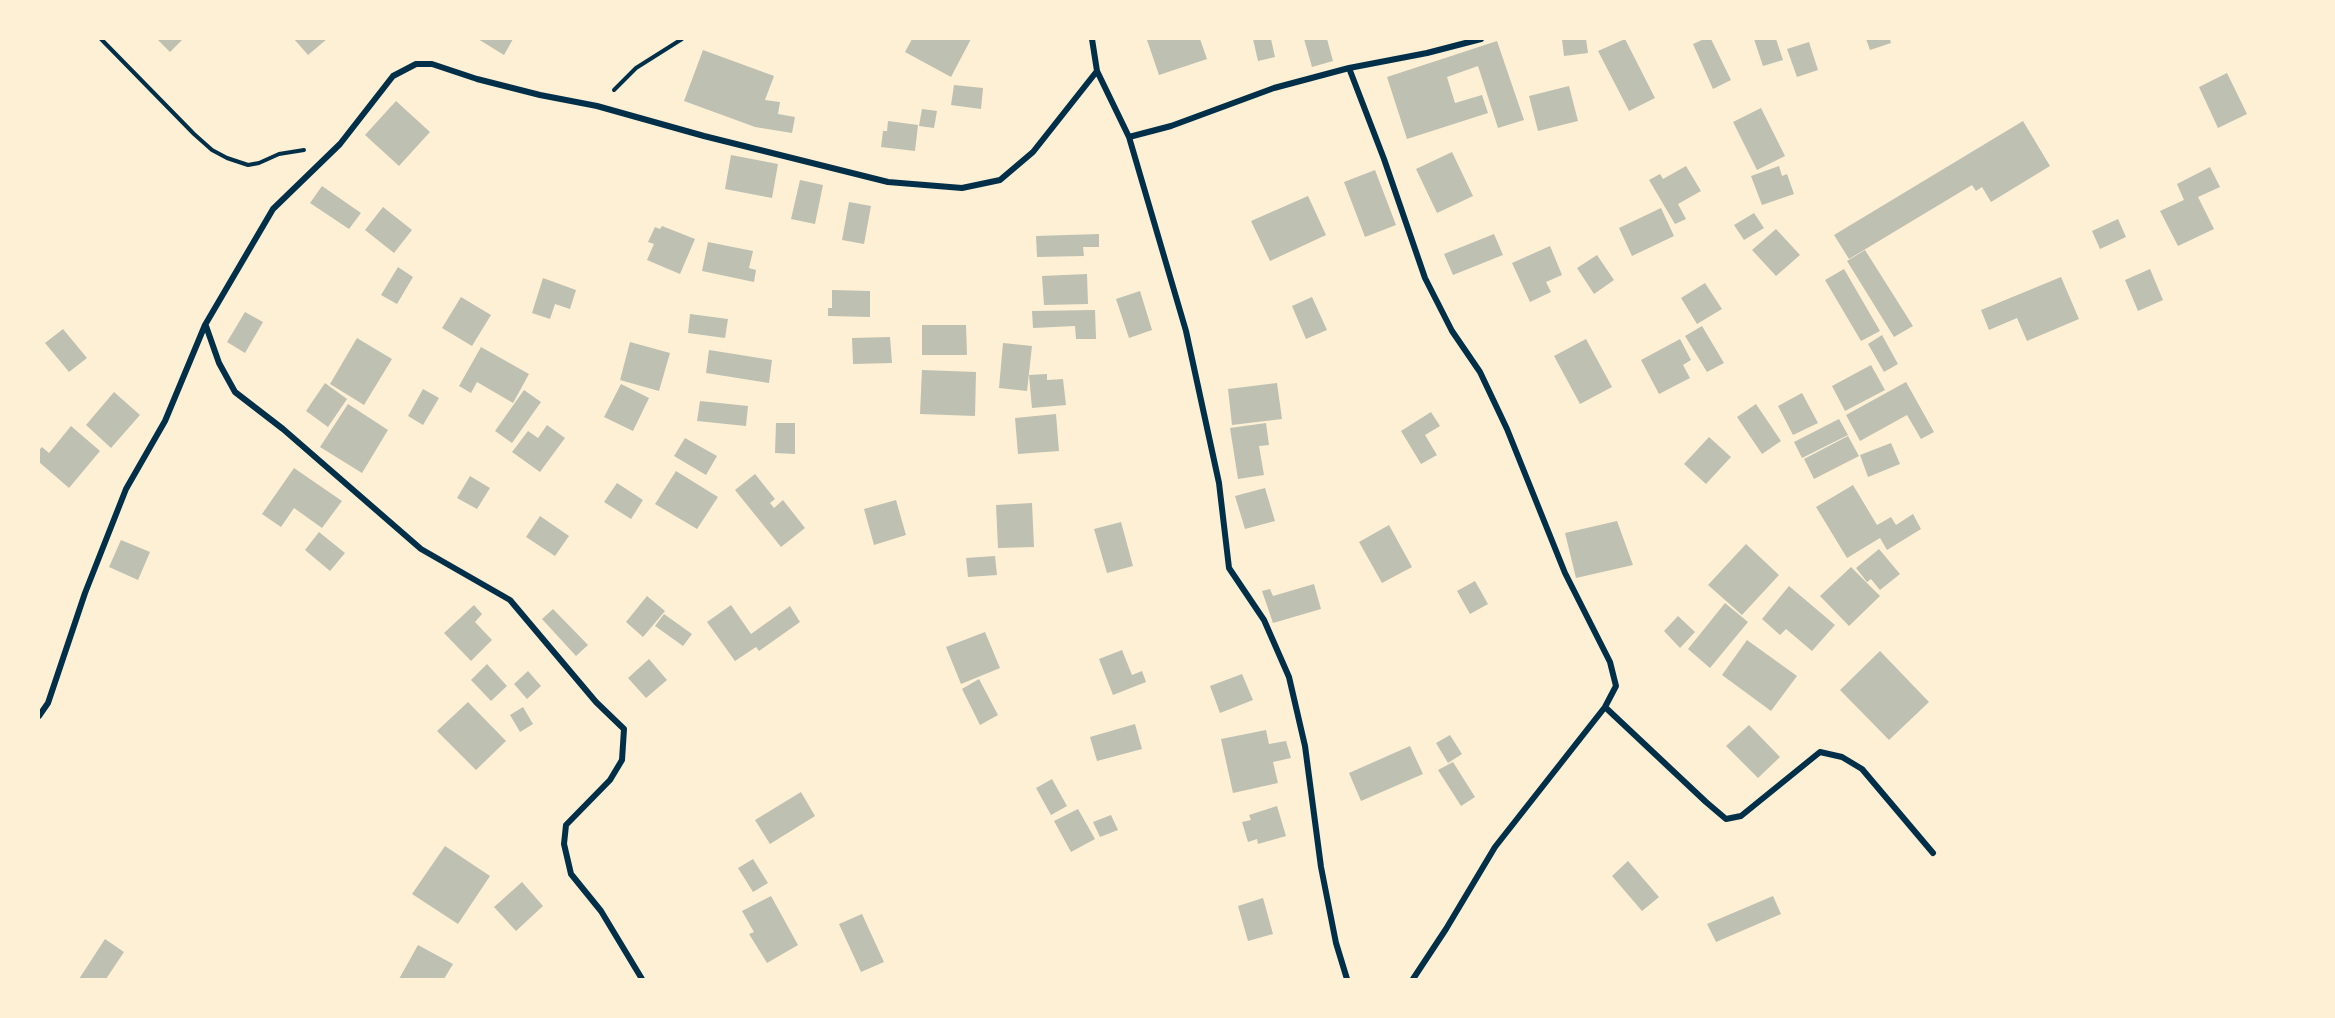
<!DOCTYPE html>
<style>
body{margin:0}
#map{position:relative;width:2335px;height:1018px;overflow:hidden;background:#fdf0d5;font-family:"Nunito Sans",sans-serif}
canvas{display:block}
.frame{position:absolute;inset:0;border:40px solid #fdf0d5;pointer-events:none}
</style>
<div id="map">
<canvas width="2335" height="1018"></canvas>
<div class="frame"></div>
</div>
<script>
const g = document.querySelector('canvas').getContext('2d');
g.lineJoin = 'round';
function paint(path, color) { g.fillStyle = color; g.fill(path, 'evenodd'); }
const toPath = rows => new Path2D(rows.map(r => 'M' + r).join(''));
function trace(path, color, width, dash) { g.strokeStyle = color; g.lineWidth = width; g.lineCap = dash ? 'butt' : 'round'; g.setLineDash(dash || []); g.stroke(path); }
paint(toPath([
 [157,39,183,39,170,52],
 [294,39,327,39,308,55],
 [478,39,513,39,504,55],
 [912,39,971,39,951,77,905,52],
 [1150,39,1200,39,1207,59,1159,75,1147,40],
 [1253,39,1271,39,1275,57,1258,61],
 [1304,39,1327,39,1333,61,1312,67],
 [1562,39,1586,39,1588,53,1564,56],
 [1625,39,1655,98,1629,111,1598,51],
 [1704,39,1711,39,1731,80,1713,89,1693,44],
 [1754,39,1776,39,1783,60,1763,66],
 [1866,39,1890,39,1891,43,1870,50],
 [1497,41,1524,120,1498,128,1478,66,1447,77,1455,103,1482,95,1488,113,1407,139,1387,77],
 [1809,42,1818,70,1797,77,1787,49],
 [703,50,774,76,765,100,780,102,778,114,795,117,792,133,755,127,684,101],
 [2227,73,2247,114,2218,128,2199,87],
 [954,85,983,88,981,109,951,105],
 [1569,86,1578,121,1538,131,1529,96],
 [396,101,430,132,399,166,365,135],
 [1761,108,1785,156,1757,170,1733,122],
 [922,109,937,111,934,128,919,126],
 [888,121,918,125,915,151,881,147,883,131,887,131],
 [2023,121,2050,166,1991,202,1982,187,1976,191,1972,185,1849,259,1834,235],
 [1452,152,1473,196,1437,213,1416,169],
 [731,155,778,164,772,198,725,189],
 [1686,166,1701,191,1678,204,1686,219,1675,224,1649,180,1660,174,1663,179],
 [1779,166,1782,176,1787,174,1794,194,1762,205,1751,176],
 [2210,167,2220,187,2198,197,2214,229,2178,246,2160,211,2184,200,2177,184],
 [1375,170,1396,225,1365,237,1344,182],
 [800,180,823,185,815,224,791,219],
 [322,186,361,213,349,229,310,203],
 [1308,196,1326,235,1270,261,1251,221],
 [849,202,871,206,864,244,842,240],
 [383,207,412,230,394,253,365,230],
 [1661,208,1674,236,1632,256,1619,228],
 [1754,213,1764,228,1744,240,1734,225],
 [2118,219,2126,237,2100,249,2092,231],
 [662,226,695,239,680,274,647,260,654,244,648,242,655,227,660,229],
 [1776,229,1800,255,1776,276,1752,250],
 [1099,234,1099,247,1083,247,1084,256,1037,257,1036,236],
 [1494,234,1503,255,1453,275,1444,254],
 [708,242,753,251,749,268,756,270,754,282,702,271],
 [1550,246,1562,275,1546,282,1551,292,1530,302,1512,263],
 [1865,250,1913,326,1894,337,1847,261],
 [1597,255,1614,280,1594,294,1577,268],
 [398,267,413,277,397,304,381,295],
 [1844,269,1880,331,1861,341,1825,280],
 [2150,269,2163,300,2138,311,2125,280],
 [1087,274,1088,304,1044,305,1042,276],
 [2061,277,2079,319,2027,341,2017,318,1989,330,1981,310],
 [543,278,576,290,570,309,555,304,550,319,532,313],
 [1705,283,1722,309,1697,324,1681,298],
 [832,290,870,291,870,317,828,316,828,308,832,308],
 [1140,291,1152,330,1129,338,1116,299],
 [461,297,491,315,472,346,442,328],
 [1312,297,1327,330,1306,339,1292,306],
 [1095,310,1096,339,1076,339,1075,326,1033,328,1032,311],
 [245,312,263,322,245,353,227,342],
 [690,314,728,319,725,338,688,333],
 [922,325,966,325,967,355,922,355],
 [1702,326,1724,363,1707,372,1685,336],
 [63,329,87,358,69,372,45,343],
 [1882,335,1898,364,1884,372,1868,344],
 [890,337,892,363,853,364,852,338],
 [357,338,392,359,364,405,330,384],
 [1586,339,1612,387,1580,404,1554,356],
 [1680,339,1691,360,1683,365,1690,378,1659,394,1641,360],
 [630,342,670,353,659,391,620,380],
 [1003,343,1032,346,1027,391,999,388],
 [481,347,529,374,513,403,477,382,471,393,459,386],
 [709,350,772,360,769,383,706,373],
 [1871,365,1885,390,1845,411,1832,386],
 [922,370,976,372,975,416,920,414],
 [1047,374,1047,380,1063,379,1066,405,1032,408,1029,375],
 [1906,382,1934,432,1921,439,1907,415,1860,441,1846,415],
 [325,383,347,399,328,427,306,411],
 [1277,383,1282,419,1232,425,1228,389],
 [621,384,649,398,633,431,604,417],
 [423,389,439,398,423,425,408,416],
 [524,390,541,402,512,443,495,431],
 [114,392,140,415,111,448,86,425],
 [1802,393,1818,423,1793,435,1778,406],
 [700,401,748,406,746,426,697,421],
 [348,404,388,430,362,473,320,447],
 [1756,404,1781,441,1762,454,1737,417],
 [1431,412,1440,426,1425,435,1437,455,1421,464,1401,431],
 [1056,414,1059,451,1018,454,1015,418],
 [1839,419,1848,435,1802,458,1794,442],
 [776,423,795,423,795,454,775,453],
 [1266,423,1269,445,1259,446,1264,475,1238,479,1230,428],
 [547,425,565,438,540,472,512,452,528,431,538,438],
 [71,426,100,451,69,488,39,462,39,450,42,447,49,453],
 [1848,436,1859,456,1814,479,1804,459],
 [1709,437,1731,457,1706,484,1684,464],
 [685,438,717,456,706,475,674,456],
 [1891,443,1900,464,1868,477,1860,455],
 [294,468,342,501,322,528,294,508,281,527,262,514],
 [676,471,718,497,697,529,655,504],
 [755,474,775,499,770,503,774,508,783,500,805,528,781,547,735,490],
 [470,476,490,488,477,509,457,498],
 [617,483,643,500,631,519,604,502],
 [1853,485,1877,525,1891,517,1896,525,1913,514,1921,529,1887,550,1880,538,1847,558,1816,507],
 [1265,488,1275,521,1245,529,1235,496],
 [896,500,906,535,874,545,864,509],
 [1032,503,1034,547,998,548,996,505],
 [540,516,569,536,555,556,526,537],
 [1617,521,1633,565,1576,578,1565,533],
 [1121,522,1133,566,1107,573,1094,529],
 [1389,525,1412,567,1382,583,1359,542],
 [319,532,345,553,330,571,305,550],
 [121,540,150,552,138,580,109,567],
 [1746,544,1779,575,1742,615,1708,585],
 [1879,549,1900,574,1880,590,1871,579,1867,582,1856,568],
 [995,556,997,575,968,577,966,558],
 [1851,567,1880,596,1849,626,1820,596],
 [1475,581,1488,604,1470,614,1457,591],
 [1314,584,1321,609,1273,623,1262,591,1270,589,1273,596],
 [1789,586,1835,625,1812,651,1786,629,1780,635,1762,619],
 [647,596,665,611,643,637,626,622],
 [1725,603,1748,622,1710,668,1688,649],
 [474,605,482,614,475,622,492,640,471,661,444,633],
 [731,605,751,634,790,606,800,622,759,651,756,647,735,661,707,622],
 [553,609,588,645,576,656,542,619],
 [664,614,692,634,683,646,655,626],
 [1678,616,1695,632,1680,648,1664,631],
 [985,632,1000,668,961,684,946,647],
 [1747,640,1797,676,1771,711,1722,675],
 [1122,650,1132,675,1142,671,1146,682,1113,695,1099,659],
 [1880,651,1929,702,1889,740,1840,690],
 [649,659,667,680,646,698,628,678],
 [487,664,507,686,491,701,471,680],
 [528,671,541,686,527,699,514,684],
 [1242,674,1253,700,1220,713,1210,686],
 [979,679,998,715,980,725,962,689],
 [468,702,506,741,476,770,437,731],
 [523,707,533,724,520,732,510,715],
 [1135,724,1142,749,1097,761,1090,737],
 [1749,725,1780,757,1758,778,1726,746],
 [1266,730,1269,744,1286,741,1291,758,1273,762,1278,783,1233,793,1221,739],
 [1450,735,1462,754,1448,763,1436,743],
 [1410,746,1423,774,1361,801,1349,773],
 [1453,762,1475,797,1461,806,1438,770],
 [1052,779,1067,806,1051,815,1036,788],
 [801,792,815,816,770,844,755,820],
 [1277,806,1286,836,1258,844,1257,839,1248,842,1242,822,1251,820,1249,815],
 [1078,809,1095,839,1071,852,1054,821],
 [1111,815,1118,830,1100,837,1093,822],
 [445,846,490,876,458,924,412,894],
 [753,859,768,883,753,892,738,868],
 [1628,861,1659,897,1642,911,1612,876],
 [522,882,543,906,516,931,494,907],
 [771,896,798,945,767,963,749,934,754,932,742,911],
 [1773,896,1781,914,1716,942,1707,924],
 [1263,898,1273,934,1248,941,1238,906],
 [862,914,884,962,861,972,839,924],
 [105,939,124,952,106,979,79,979],
 [418,945,453,964,444,979,399,979]
]), '#bec0b2');
trace(toPath([
 [101,39,194,134,212,150,227,158,248,165,259,163,279,154,304,150],
 [614,90,636,68,682,39]
]), '#003049', 4);
trace(toPath([
 [1092,39,1097,71,1129,137,1186,331,1219,483,1229,568,1264,620,1289,677,1305,746,1321,867,1336,943,1347,979],
 [1349,68,1384,159,1425,278,1452,331,1480,372,1507,429,1565,573,1610,662,1616,686,1605,707,1495,847,1446,929,1413,979],
 [1129,137,1171,126,1274,88,1349,68,1427,53,1481,39],
 [206,326,219,363,235,392,283,429,421,549,510,600,596,702,624,729,622,760,610,780,566,825,564,844,571,874,601,911,642,979],
 [1605,707,1706,802,1726,819,1741,816,1820,752,1842,757,1862,769,1933,853],
 [39,716,48,703,85,593,126,489,165,421,205,325,273,209,340,144,393,76,416,64,432,64,477,79,540,95,597,106,704,136,888,182,962,188,1000,180,1033,152,1097,71]
]), '#003049', 6);
</script>
